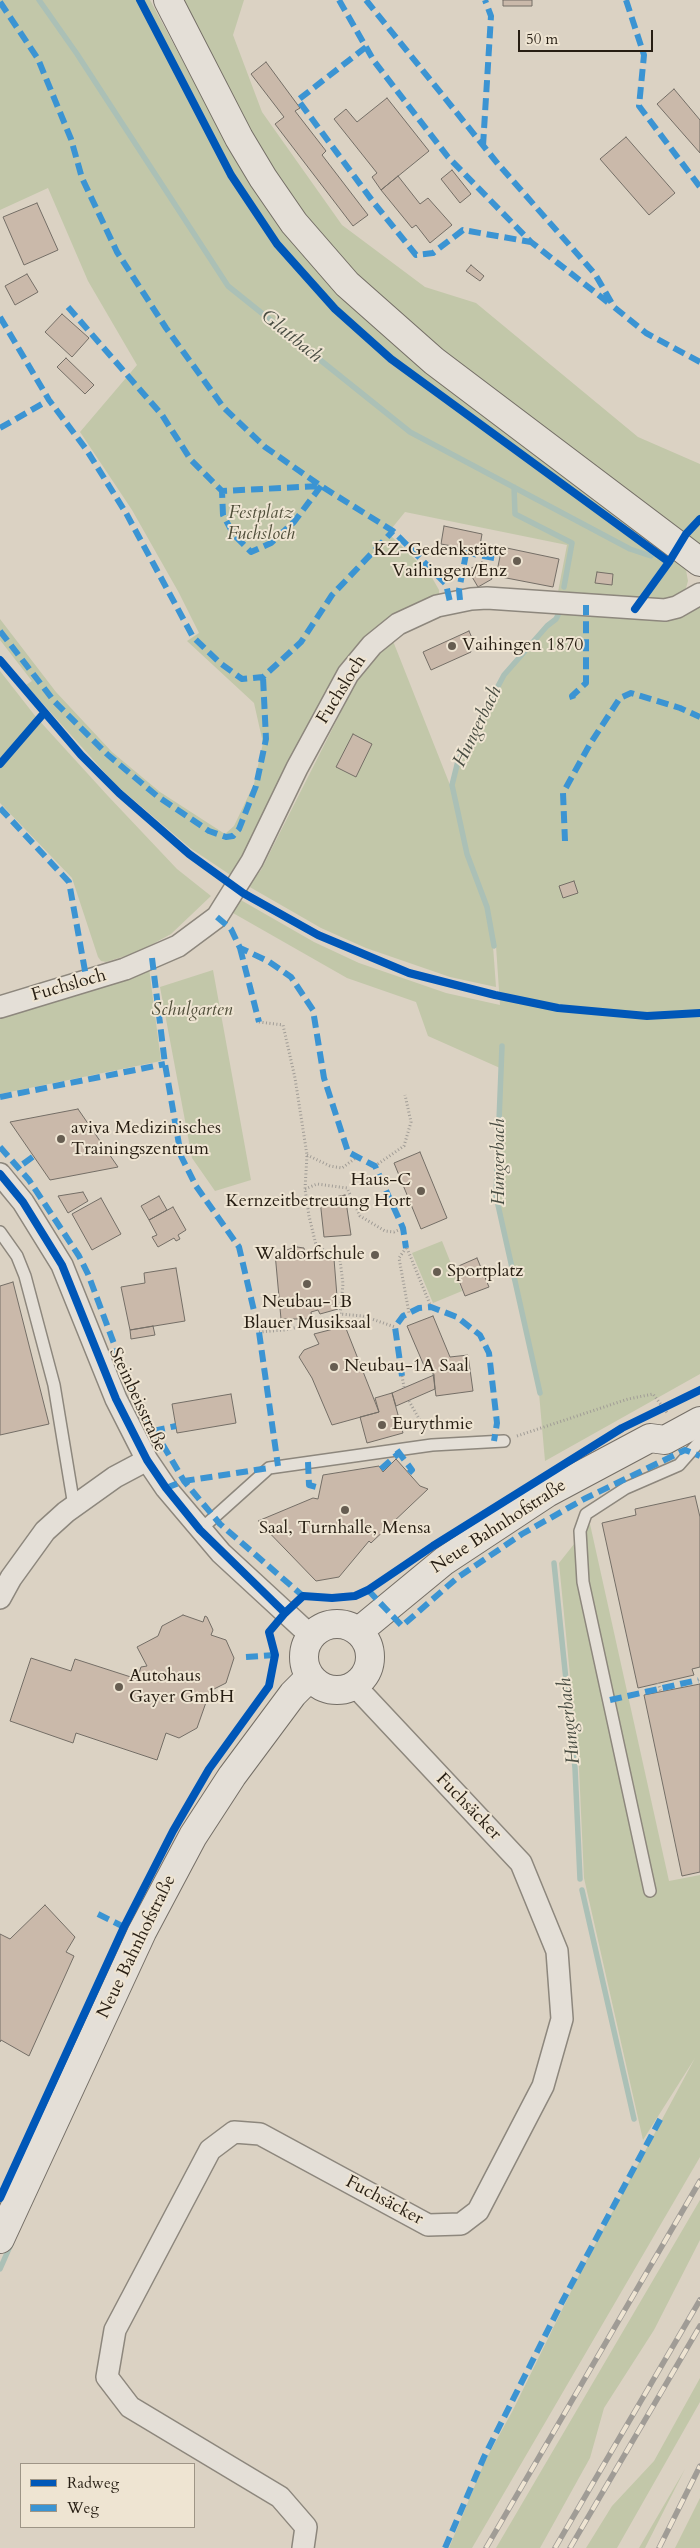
<!DOCTYPE html>
<meta charset="utf-8">
<style>
body{margin:0}
#map{position:relative;width:700px;height:2548px;overflow:hidden;background:#dbd2c3;font-family:Cardo,serif}
canvas{display:block}
.legend{position:absolute;left:20px;top:2463px;width:175px;height:65px;box-sizing:border-box;background:#eee4d2;border:1px solid #9e9586;margin:0;padding:6px 9px;list-style:none;font-size:15px;color:#271e13}
.legend li{display:flex;align-items:center;gap:10px;height:25px}
.legend b{width:25px;border:1px solid #9e9586}
.scale{position:absolute;left:518px;top:30px;width:135px;height:22px;box-sizing:border-box;border:2px solid #271e13;border-top:0;padding-left:6px;font-size:15px;line-height:18px;white-space:nowrap;color:#271e13;-webkit-text-stroke:4px #eee4d2;paint-order:stroke}
</style>
<div id="map">
<canvas width="700" height="2548"></canvas>
<ul class="legend">
<li><b style="height:6px;background:#0057b8"></b>Radweg</li>
<li><b style="height:6px;background:#3b94d3"></b>Weg</li>
</ul>
<div class="scale">50 m</div>
</div>
<script>
const g = document.querySelector('canvas').getContext('2d');
g.lineJoin = 'round';
function paint(path, color) { g.fillStyle = color; g.fill(path, 'evenodd'); }
const toPath = rows => new Path2D(rows.map(r => 'M' + r).join(''));
function trace(path, color, width, dash) { g.strokeStyle = color; g.lineWidth = width; g.lineCap = dash ? 'butt' : 'round'; g.setLineDash(dash || []); g.stroke(path); }
function label(font, color, halo, rows, align = 'center') {
  g.font = font + ' Cardo,serif'; g.lineWidth = 4; g.setLineDash([]); g.textBaseline = 'middle'; g.strokeStyle = halo; g.fillStyle = color; for (const [text, x, y, turn = 0] of rows) {
    g.save(); g.translate(x, y); g.rotate((+turn || 0) * Math.PI / 180); g.textAlign = isNaN(turn) ? turn : align; if (halo) g.strokeText(text, 0, 0); g.fillText(text, 0, 0); g.restore();
  }
}
paint(toPath([
 [0,0,150,0,226,142,265,205,669,556,638,598,558,592,567,545,405,512,388,533,430,574,439,590,439,598,393,617,232,876,190,848,115,784,26,685,32,681,0,640,0,619,56,692,112,752,160,792,225,834,234,826,254,784,263,743,254,703,187,641,199,633,179,593,132,510,80,432,137,365,88,281,48,188,0,210],
 [178,0,244,0,233,35,262,112,342,225,425,287,476,303,638,437,700,464,700,547,415,334,352,273,280,189],
 [675,560,686,570,688,581,686,588,676,599,645,600],
 [700,606,700,1374,545,1461,539,1393,495,1196,500,1068,428,1036,416,1002,347,978,233,913,239,899,314,942,359,963,446,993,500,1005,496,946,488,907,468,854,453,786,459,761,505,676,548,627,558,620,562,611],
 [393,641,450,785,466,855,486,908,493,946,496,987,450,977,366,948,321,928,248,886,261,870,357,680,378,653],
 [0,671,36,717,108,796,177,869,211,896,171,934,138,952,106,962,101,961,98,957,72,878,0,803],
 [149,968,161,1061,0,1094,0,1013],
 [213,970,251,1180,215,1191,192,1158,160,987],
 [442,1241,462,1291,433,1303,412,1253],
 [590,1524,669,1881,700,1875,700,2157,472,2548,449,2548,485,2461,513,2410,584,2265,695,2058,643,2140,584,1878,579,1768,559,1563],
 [700,2200,700,2240,654,2330,604,2408,590,2458,540,2548,496,2548],
 [700,2378,700,2402,617,2548,586,2548,612,2506,654,2461],
 [685,2469,645,2548,639,2548],
 [700,2498,700,2548,675,2548]
]), '#c2c7a9');
trace(toPath([
 [39,0,77,54,228,286,410,432,630,549,651,556],
 [514,487,515,514,572,543,564,587],
 [494,946,487,907,467,854,452,785,458,761,504,675,547,626,556,619,559,613],
 [502,1046,496,1196,540,1393],
 [554,1563,575,1768,580,1879],
 [582,1890,634,2119],
 [0,2269,11,2244]
]), '#abc0b6', 5.5);
const building = toPath([
 [503,0,532,0,532,6,503,6,503,0],
 [266,62,300,108,295,111,326,151,322,155,368,215,353,226,275,124,284,117,251,74,266,62],
 [674,89,700,120,700,153,657,104,674,89],
 [387,98,429,151,381,190,372,177,377,173,334,119,346,109,357,122,387,98],
 [626,137,675,193,649,215,600,159,626,137],
 [452,170,471,194,460,203,441,179,452,170],
 [398,176,420,204,428,198,452,225,430,243,416,225,412,228,381,190,398,176],
 [37,203,58,250,24,265,3,217,37,203],
 [471,265,484,276,480,281,466,271,471,265],
 [27,274,38,292,15,305,5,286,27,274],
 [62,314,89,338,72,357,45,332,62,314],
 [66,358,94,385,85,394,57,367,66,358],
 [444,526,482,534,479,551,441,544,444,526],
 [502,547,559,559,553,587,496,576,502,547],
 [482,562,492,579,478,587,468,570,482,562],
 [597,572,613,574,612,585,595,583,597,572],
 [469,631,472,638,466,640,471,652,431,670,423,652,469,631],
 [353,734,372,744,356,777,336,767,353,734],
 [574,881,578,893,563,898,559,886,574,881],
 [78,1109,118,1167,50,1180,10,1122,78,1109],
 [420,1152,447,1218,421,1229,394,1163,420,1152],
 [83,1192,88,1201,68,1213,58,1196,83,1192],
 [345,1195,351,1235,324,1237,320,1200,345,1195],
 [159,1196,167,1210,149,1220,141,1206,159,1196],
 [101,1198,121,1234,92,1250,72,1214,101,1198],
 [173,1207,186,1230,178,1235,180,1239,176,1241,174,1238,158,1247,152,1237,157,1235,149,1220,173,1207],
 [297,1247,304,1248,305,1256,334,1259,338,1309,320,1314,318,1310,311,1312,312,1319,281,1319,275,1253,297,1247],
 [477,1258,489,1287,465,1296,454,1268,477,1258],
 [176,1268,185,1321,130,1330,121,1287,145,1283,144,1273,176,1268],
 [13,1282,49,1424,0,1435,0,1286,13,1282],
 [433,1316,450,1357,468,1355,473,1391,436,1396,432,1366,425,1368,407,1326,433,1316],
 [153,1326,155,1335,131,1339,130,1330,153,1326],
 [345,1326,379,1412,332,1425,312,1378,299,1357,304,1350,319,1344,314,1334,345,1326],
 [434,1375,435,1389,396,1406,392,1393,434,1375],
 [392,1393,403,1433,367,1443,360,1417,379,1412,375,1398,392,1393],
 [231,1394,236,1423,177,1433,172,1404,231,1394],
 [396,1459,420,1486,428,1489,371,1543,369,1541,339,1577,316,1581,258,1521,313,1498,318,1499,323,1475,379,1466,383,1472,396,1459],
 [695,1496,700,1517,700,1667,692,1669,694,1675,638,1688,602,1523,636,1515,635,1509,695,1496],
 [183,1615,203,1622,205,1616,207,1617,213,1630,211,1635,226,1640,234,1658,226,1683,210,1691,197,1728,179,1738,166,1733,157,1760,76,1733,73,1743,10,1721,31,1658,71,1671,75,1659,137,1679,141,1667,147,1666,137,1647,158,1636,162,1626,183,1615],
 [700,1684,700,1872,682,1876,644,1695,700,1684],
 [45,1905,75,1937,66,1952,74,1956,29,2056,1,2040,0,2042,0,1934,10,1939,45,1905]
]);
paint(building, '#cab9aa');
trace(building, '#746e66', 1);
const lane = toPath([
 [0,1232,17,1256,25,1276,54,1385,74,1506],
 [200,1530,269,1468,432,1445,504,1441],
 [650,1891,583,1582,580,1531,586,1514,626,1488,679,1465,700,1441]
]);
const street = toPath([
 [0,1007,125,969,178,946,217,917,252,861,297,768,348,674,372,645,398,624,437,606,471,599,487,598,665,610,677,607,700,594],
 [0,1174,23,1202,62,1265,116,1399,147,1460,166,1488,221,1553,311,1636],
 [0,1598,11,1578,45,1531,66,1512,115,1477,147,1460],
 [303,2548,306,2527,280,2497,130,2407,107,2377,115,2330,210,2150,234,2132,260,2134,428,2225,461,2224,478,2211,543,2086,562,2019,557,1951,521,1863,355,1686]
]);
const secondary = toPath([
 [168,0,239,138,263,178,294,223,347,284,434,361,700,562],
 '304 1657a33 33 0 1 1 66 0a33 33 0 1 1-66 0Z',
 [359,1631,444,1561,547,1493,650,1438,665,1440,700,1421],
 [0,2239,142,1932,193,1836,232,1776,293,1694,310,1677]
]);
trace(lane, '#8d877d', 14);
trace(street, '#8d877d', 24);
trace(secondary, '#746e66', 30);
trace(toPath([
 [259,1022,283,1025,295,1078,307,1155,305,1189,309,1216,316,1245,340,1260,343,1284,340,1314,363,1316,395,1327],
 [307,1155,330,1166,342,1168,357,1157],
 [375,1166,404,1146,411,1122,405,1095],
 [305,1189,317,1184,347,1188,360,1216,385,1231,394,1232,403,1228],
 [406,1248,399,1258,409,1313],
 [407,1248,431,1307],
 [259,1332,284,1330,322,1322,340,1314],
 [402,1376,404,1387],
 [409,1401,426,1431],
 [517,1436,628,1399,653,1394,668,1414],
 [698,1680,700,1679],
 [658,1683,661,1692]
]), '#a09c96', 3, [1, 2.5]);
trace(lane, '#e4dfd7', 11);
trace(street, '#e4dfd7', 21);
trace(secondary, '#e4dfd7', 28);
const rail = toPath([
 [486,2548,700,2181],
 [555,2548,700,2300],
 [570,2548,700,2326],
 [659,2548,700,2466]
]);
trace(rail, '#a09c96', 5.5);
trace(rail, '#eee4d2', 4, [11]);
trace(toPath([
 [339,0,374,61,448,157,531,242,610,304],
 [366,0,498,164,595,274,614,307,646,333,700,362],
 [626,0,644,55,639,106,700,187],
 [0,2,38,59,71,139,82,178,117,252,166,328,224,408,265,447,321,486,393,531,446,584,450,602],
 [366,47,298,100,374,203,416,255,433,253,463,230,531,242],
 [483,146,491,16,485,0],
 [68,307,162,415,191,460,222,491],
 [0,317,49,400,86,449,126,513,193,637,220,663,242,679,263,677,301,642,332,595,393,531],
 [0,428,49,400],
 [321,486,294,522,271,543,251,552,234,535,223,515,222,491,321,486],
 [447,549,499,559],
 [460,600,459,590,467,549],
 [0,631,54,701,108,755,157,796,209,831,226,837,233,836,239,829,256,786,266,739,263,677],
 [573,699,572,696,586,683,586,605],
 [0,808,69,882,87,982],
 [565,841,563,793,590,744,620,698,631,693,680,708,700,717],
 [217,917,231,929,240,948,268,961,291,977,313,1010,324,1078,348,1152,375,1166,403,1228,406,1248],
 [240,948,259,1022],
 [152,958,165,1064,181,1156,196,1186,239,1247,259,1332,278,1466],
 [0,1097,165,1064],
 [0,1147,29,1180,79,1256,88,1274,132,1392,184,1481,220,1524,303,1596],
 [23,1164,34,1156],
 [402,1376,395,1327,403,1316,419,1308,431,1307,457,1317,480,1335,489,1353,497,1423,494,1441],
 [153,1431,176,1426],
 [397,1450,412,1470,409,1473],
 [308,1462,309,1485,320,1488],
 [381,1469,399,1453],
 [166,1488,184,1481,269,1468],
 [368,1590,402,1626,457,1578,522,1534,584,1499,685,1450,700,1456],
 [246,1657,275,1655],
 [610,1700,698,1680],
 [98,1914,124,1927],
 [445,2548,484,2457,562,2302,663,2114]
]), '#3b94d3', 6, [12, 6]);
trace(toPath([
 [140,0,231,175,277,244,335,309,391,359,669,562],
 [635,609,669,562,686,534,700,519],
 [0,660,81,755,119,793,189,854,243,893,318,935,409,973,495,995,558,1008,647,1016,700,1013],
 [0,764,44,713],
 [0,1174,23,1202,62,1265,116,1399,147,1460,166,1488,200,1530,285,1613],
 [0,2198,124,1927,173,1831,209,1769,269,1686,275,1655,269,1632,285,1613,303,1596,332,1598,355,1596,368,1590,433,1546,622,1428,700,1390]
]), '#0057b8', 8);
for (const [x, y, r, color] of [
 [517,561,5,"#665d51"],
 [452,646,5,"#665d51"],
 [61,1139,5,"#665d51"],
 [421,1191,5,"#665d51"],
 [375,1255,5,"#665d51"],
 [437,1272,5,"#665d51"],
 [307,1284,5,"#665d51"],
 [334,1367,5,"#665d51"],
 [382,1425,5,"#665d51"],
 [345,1510,5,"#665d51"],
 [119,1687,5,"#665d51"]
]) { const dot = new Path2D(); dot.arc(x, y, r, 0, 2 * Math.PI); g.fillStyle = color; g.fill(dot); trace(dot, '#eee4d2', 2); }
label('italic 18px', '#504e3a', '#eee4d2', [
 ["Festplatz",261,514],
 ["Fuchsloch",261,535],
 ["Schulgarten",192,1011]
]);
label('18px', '#271e13', '#eee4d2', [
 ["KZ-Gedenkstätte",507,551,"right"],
 ["Vaihingen/Enz",507,572,"right"],
 ["Vaihingen 1870",462,646],
 ["aviva Medizinisches",71,1129],
 ["Trainingszentrum",71,1150],
 ["Haus-C",411,1181,"right"],
 ["Kernzeitbetreuung Hort",411,1202,"right"],
 ["Waldorfschule",365,1255,"right"],
 ["Sportplatz",447,1272],
 ["Neubau-1B",307,1303,"center"],
 ["Blauer Musiksaal",307,1324,"center"],
 ["Neubau-1A Saal",344,1367],
 ["Eurythmie",392,1425],
 ["Saal, Turnhalle, Mensa",345,1529,"center"],
 ["Autohaus",129,1677],
 ["Gayer GmbH",129,1698]
], 'left');
label('18px', '#271e13', '#eee4d2', [
 ["Fuchsloch",342,690,-58],
 ["Fuchsloch",69,986,-16],
 ["Steinbeisstraße",137,1400,65],
 ["Neue Bahnhofstraße",499,1527,-33],
 ["Fuchsäcker",468,1807,46],
 ["Neue Bahnhofstraße",137,1947,-64],
 ["Fuchsäcker",384,2201,28]
]);
label('italic 19px', '#484c42', '#eee4d2', [
 ["Glattbach",291,337,39],
 ["Hungerbach",478,727,-64],
 ["Hungerbach",500,1162,-90],
 ["Hungerbach",570,1721,-96]
]);
</script>
